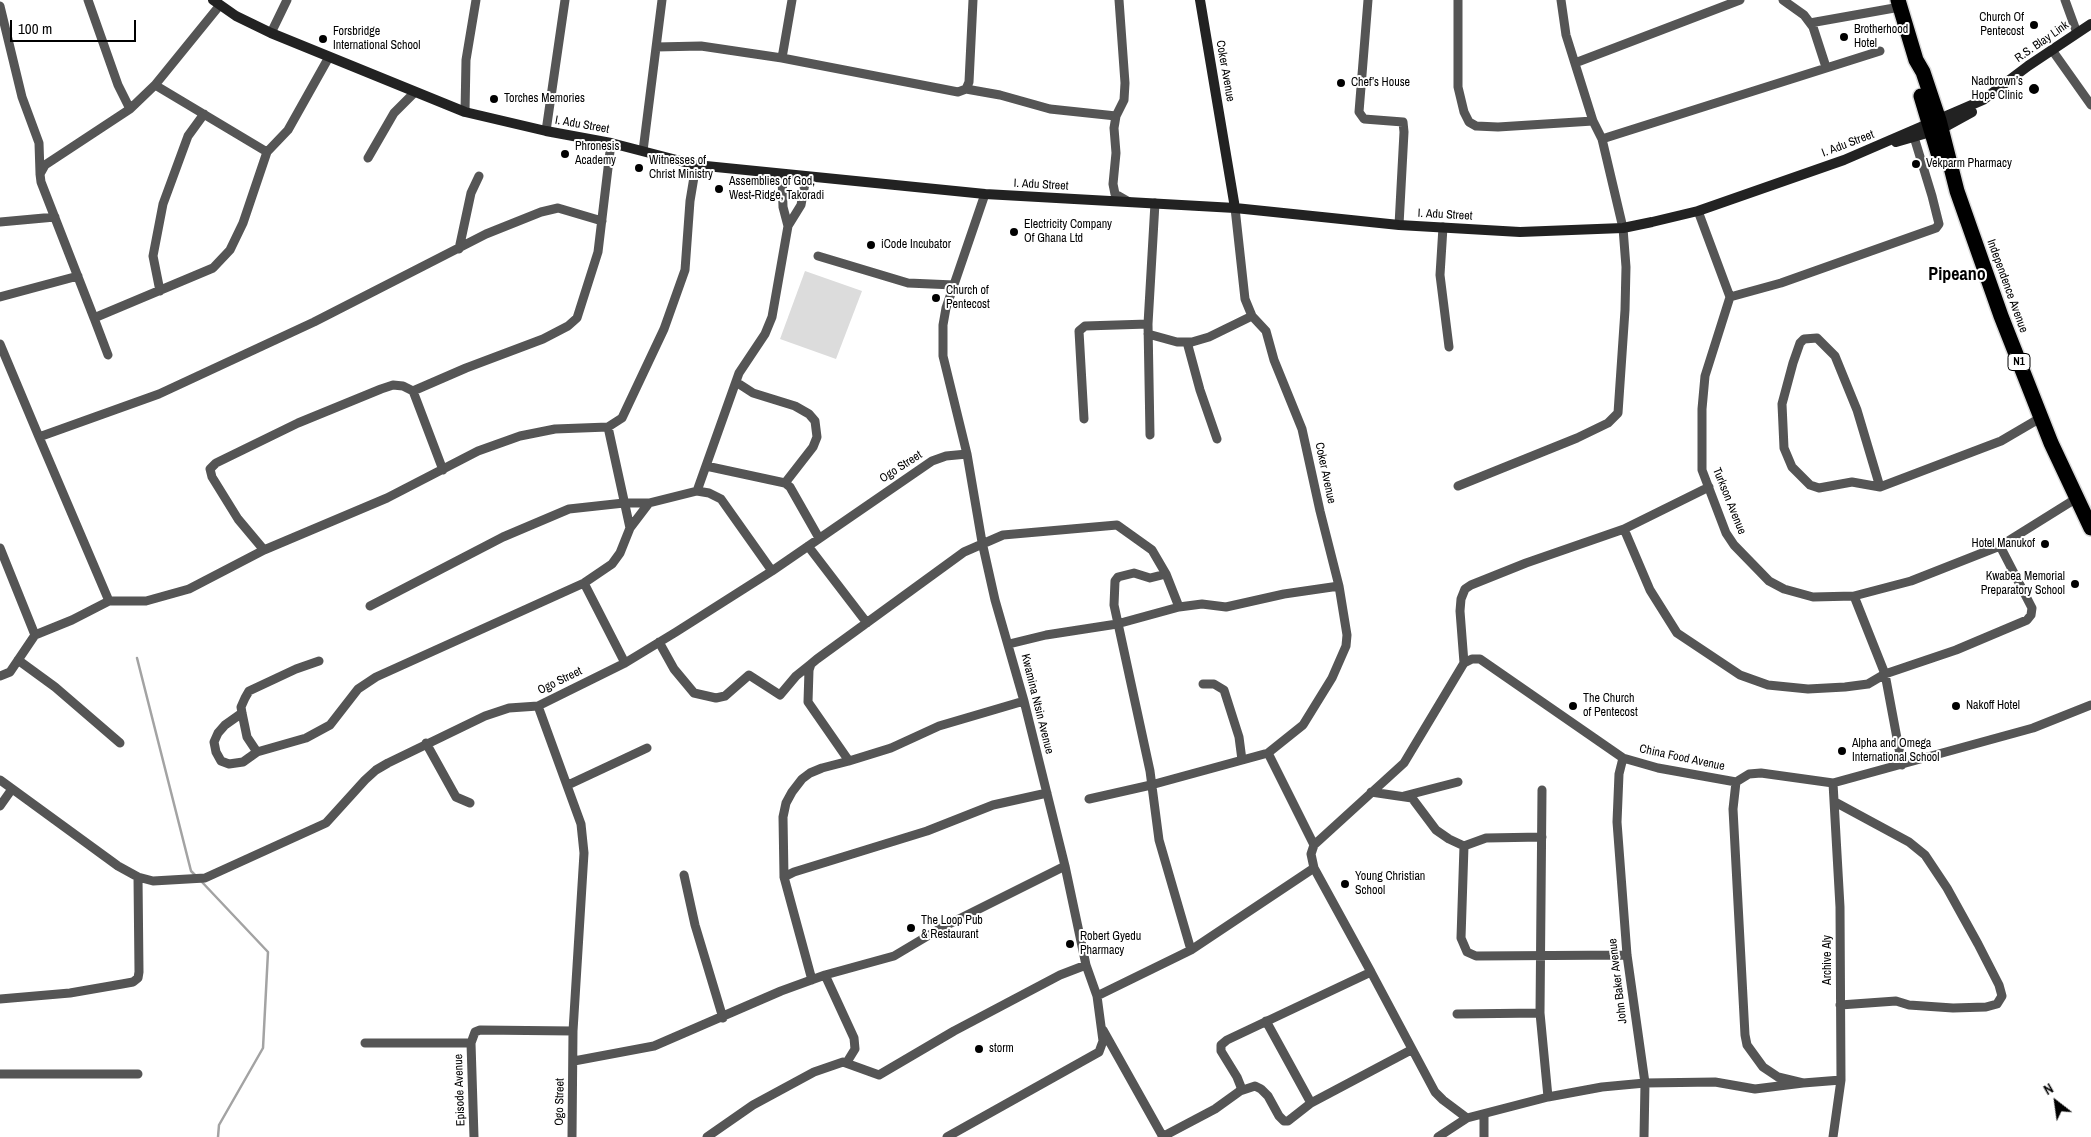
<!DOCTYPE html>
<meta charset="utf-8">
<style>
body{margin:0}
#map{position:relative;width:2091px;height:1137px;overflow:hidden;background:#fff;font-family:"Archivo Narrow",sans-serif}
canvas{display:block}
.north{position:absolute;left:2031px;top:1077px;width:50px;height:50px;-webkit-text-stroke:4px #fff;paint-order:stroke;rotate:330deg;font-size:14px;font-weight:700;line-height:20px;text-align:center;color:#000}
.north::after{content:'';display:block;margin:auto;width:18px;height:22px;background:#000;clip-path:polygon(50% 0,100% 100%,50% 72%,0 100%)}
.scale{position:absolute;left:10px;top:20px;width:126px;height:22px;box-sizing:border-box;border:2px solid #000;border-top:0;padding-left:6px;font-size:15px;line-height:18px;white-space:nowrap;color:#000;-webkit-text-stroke:4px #fff;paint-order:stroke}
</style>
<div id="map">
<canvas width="2091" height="1137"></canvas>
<div class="north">N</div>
<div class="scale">100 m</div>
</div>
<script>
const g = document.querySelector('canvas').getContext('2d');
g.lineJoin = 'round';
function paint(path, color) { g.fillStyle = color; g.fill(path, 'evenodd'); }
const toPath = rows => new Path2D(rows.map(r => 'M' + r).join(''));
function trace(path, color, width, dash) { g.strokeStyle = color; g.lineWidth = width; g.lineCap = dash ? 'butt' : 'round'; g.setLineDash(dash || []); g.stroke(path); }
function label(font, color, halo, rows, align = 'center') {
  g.font = font + ' "Archivo Narrow",sans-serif'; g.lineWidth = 4; g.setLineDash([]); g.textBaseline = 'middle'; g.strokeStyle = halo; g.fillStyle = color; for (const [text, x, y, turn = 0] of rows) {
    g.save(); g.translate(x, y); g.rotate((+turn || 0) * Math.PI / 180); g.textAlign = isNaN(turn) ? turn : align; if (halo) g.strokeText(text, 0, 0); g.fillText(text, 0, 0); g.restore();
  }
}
paint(toPath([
 [805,271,862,291,836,359,780,339]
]), '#dcdcdc');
trace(toPath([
 [137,658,191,871,196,876],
 [201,881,268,952,263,1048,219,1125,218,1137]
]), '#a3a3a3', 2.5);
const highway = toPath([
 [1898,0,1916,60,1923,72,1939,120,1957,191,2001,316,2051,443,2091,528],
 [1921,96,1938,153]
]);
trace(highway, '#dbdbdb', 18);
trace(toPath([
 [88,0,118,85,130,109],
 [1119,0,1125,83,1124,100,1116,116,1114,128,1116,153,1113,184,1115,194,1129,202],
 [1368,0,1359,112,1364,119,1403,122,1404,132,1399,225],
 [1458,0,1458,87,1464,112,1469,122,1476,126,1498,127,1593,121],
 [1561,0,1566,35,1593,121,1602,139],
 [1783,0,1804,15,1813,27,1826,67],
 [2065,0,2077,33],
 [220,5,155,85,267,152],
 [0,6,22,97,39,143,40,173],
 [1810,23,1900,7],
 [271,33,287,0],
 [656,47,701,46,782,58,958,92,966,89,969,82,973,0],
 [2052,50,2091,105],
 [782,58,792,0],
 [1575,63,1740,0],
 [966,89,1000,95,1050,109,1116,116],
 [465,112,466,60,476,0],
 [546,131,565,0],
 [643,151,662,0],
 [368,158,394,113,415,92],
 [1698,211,1730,297,1781,283,1936,228,1939,224,1932,196,1914,137],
 [0,222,55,217],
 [788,226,801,205,806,178],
 [1443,227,1440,275,1449,347],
 [459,249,471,193,479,176],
 [818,256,908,283,954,285],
 [160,291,153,256,163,204,188,136,204,114],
 [0,297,78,276],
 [1730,297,1705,376,1702,409,1702,470,1726,533,1734,545,1769,581,1784,589,1813,597,1854,596,1911,581,2000,546,2077,498],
 [94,318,41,182,40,174,45,165,130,109,155,85],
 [1148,334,1177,342,1192,342,1209,337,1252,316],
 [1187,342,1200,390,1217,439],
 [0,344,39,437],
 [108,355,94,318,213,268,230,250,243,223,267,152,288,130,329,57],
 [736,382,753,393,795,406,809,414,815,421,817,437,813,447,785,483],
 [413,391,466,368,543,339,568,326,577,318,598,252,611,143],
 [1084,419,1079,331,1085,326,1148,324],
 [1150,435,1148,324,1155,203],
 [706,466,785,483,790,487,819,538],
 [1458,486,1577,438,1608,423,1618,413,1625,310,1626,267,1623,228,1602,139,1880,51],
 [1709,487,1624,529,1650,590,1677,633,1740,675,1768,685,1808,689,1845,687,1868,684,1885,674,1956,650,2027,620,2031,615,2032,608,2000,546],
 [1880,487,1857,410,1835,356,1817,338,1804,339,1800,343,1793,363,1782,404,1784,448,1792,467,1810,485,1819,488,1852,482,1880,487,2001,441,2042,417],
 [697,491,709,493,721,499,772,571],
 [630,528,649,503],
 [808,546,867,623],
 [0,548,35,635],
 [264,550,238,519,212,477,210,469,216,463,298,423,381,389,393,385,403,386,413,391,443,470],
 [1166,574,1150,578,1134,573,1118,577,1115,581,1114,605,1150,771,1159,840,1191,950],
 [584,583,625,663],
 [1854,596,1885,674,1902,765],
 [109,601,146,601,189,589,264,550,387,498,478,451,520,436,555,429,608,427,622,418,664,329,685,270,690,201,696,165],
 [370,606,503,537,569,509,624,503,649,503,697,491,739,373,765,334,772,317,788,226,783,207,782,175],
 [659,642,674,669,694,693,716,698,725,696,749,675,780,695,796,676,811,664],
 [1009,644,1046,635,1117,624,1179,607,1202,604,1226,607,1284,594,1339,586],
 [18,660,55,687,120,743],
 [319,661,296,669,249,691,245,698,241,707,242,713,247,737,257,752,306,738,330,725,358,689,376,677,584,583,612,564,620,553,630,528,608,427],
 [1464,663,1472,659,1480,659,1623,758,1658,768,1736,782,1749,774,1761,773,1833,783,2033,728,2091,705],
 [0,676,10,672,35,635,72,620,109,601,39,437,159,394,314,322,486,234,541,212,558,208,602,221],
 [1203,684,1214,684,1224,690,1239,737,1242,760],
 [1024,701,939,726,891,748,849,761,808,702,809,670,811,664,817,659,964,552,1003,535,1117,525,1152,550,1166,574,1179,607],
 [242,713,225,725,218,733,214,742,216,752,221,761,229,764,243,762,257,752],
 [426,743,456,797,470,803],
 [1268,753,1314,845],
 [1623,758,1619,774,1617,822,1627,955,1645,1083,1644,1137],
 [0,780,118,866,138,877,139,972,138,978,133,982,122,984,70,993,0,999],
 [1736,782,1733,809,1745,1035,1747,1045,1763,1067,1778,1077,1803,1083,1841,1080],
 [1833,783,1840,907,1841,1080,1833,1137],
 [568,785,647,748],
 [1542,790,1540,1013,1548,1097],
 [1371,792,1412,798,1436,830,1449,839,1464,846,1486,838,1542,837],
 [1404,796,1458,782],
 [1089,799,1151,785,1268,753,1303,725,1332,678,1346,646,1347,635,1339,586,1320,511,1302,429,1274,360,1266,331,1252,316,1245,299,1235,208],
 [1835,802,1909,842,1925,855,1947,888,1978,944,1999,985,2002,996,1997,1004,1986,1007,1953,1008,1909,1005,1896,1001,1840,1005],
 [0,806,12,789],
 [1464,846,1461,938,1467,952,1476,956,1627,955],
 [684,875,695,925,723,1018],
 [138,877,153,881,205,878,326,823,365,780,376,770,388,763,485,716,509,708,538,706],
 [784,877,783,817,786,803,792,792,802,779,810,773,822,768,849,761],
 [1371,972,1435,1092,1443,1100,1467,1118],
 [825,975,854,1038,855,1049,847,1062],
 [812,980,784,877,794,872,927,831,993,805,1047,793],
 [1097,996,1191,950,1314,868,1311,854,1314,845,1404,763,1464,663,1460,611,1461,599,1465,589,1471,585,1526,563,1624,529],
 [1457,1014,1540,1013],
 [1266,1021,1311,1103],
 [1103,1030,1163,1137],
 [365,1043,471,1043],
 [574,1061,654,1046,781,991,825,975,894,956,941,928,1065,866],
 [0,1074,138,1074],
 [1240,1091,1255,1086,1261,1089,1268,1096,1279,1116,1284,1121,1288,1121,1311,1103,1411,1050],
 [1484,1114,1484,1137],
 [474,1137,471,1043,475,1032,480,1030,573,1031],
 [572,1137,573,1031,584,853,581,824,538,706,625,663,676,632,772,571,932,461,946,456,967,454],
 [707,1137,753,1105,814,1072,843,1062,879,1075,954,1031,1060,975,1086,965],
 [947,1137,1099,1052,1103,1041,1097,996,1086,965,1065,866,1024,701,995,600,982,542,967,454,943,356,943,325,946,308,985,194],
 [1162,1137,1215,1109,1240,1091,1241,1087,1237,1077,1221,1051,1221,1045,1227,1040,1371,972,1314,868],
 [1438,1137,1467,1118,1548,1097,1602,1087,1645,1083,1715,1082,1755,1089,1803,1083]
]), '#555', 9);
trace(toPath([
 [213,0,236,16,271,33,465,112,546,131,611,143,696,165,985,194,1235,208,1399,225,1520,232,1623,228,1652,222,1698,211,1844,160,1983,100,2028,66,2091,24],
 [1200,0,1235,208],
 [1896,142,1941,129,1972,112]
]), '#222', 10);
trace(highway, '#000', 15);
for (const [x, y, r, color] of [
 [2034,25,5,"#000"],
 [1844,37,5,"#000"],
 [323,39,5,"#000"],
 [1341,83,5,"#000"],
 [2034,89,6,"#000"],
 [494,99,5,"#000"],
 [565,154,5,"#000"],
 [1916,164,5,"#000"],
 [639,168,5,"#000"],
 [719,189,5,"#000"],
 [1014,232,5,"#000"],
 [871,245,5,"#000"],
 [936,298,5,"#000"],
 [2045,544,5,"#000"],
 [2075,584,5,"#000"],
 [1573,706,5,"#000"],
 [1956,706,5,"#000"],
 [1842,751,5,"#000"],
 [1345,884,5,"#000"],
 [911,928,5,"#000"],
 [1070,944,5,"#000"],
 [979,1049,5,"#000"]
]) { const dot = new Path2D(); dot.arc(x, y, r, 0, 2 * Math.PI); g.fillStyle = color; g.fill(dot); trace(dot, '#fff', 2); }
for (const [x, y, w] of [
 [2019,362,22]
]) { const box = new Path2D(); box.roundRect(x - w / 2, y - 8.5, w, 17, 4); g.fillStyle = '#fff'; g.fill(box); trace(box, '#000', 1); }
label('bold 11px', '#000', null, [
 ["N1",2019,362]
]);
label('12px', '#000', '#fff', [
 ["Church Of",2024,18,"right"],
 ["Pentecost",2024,32,"right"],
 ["Brotherhood",1854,30],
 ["Hotel",1854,44],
 ["Forsbridge",333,32],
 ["International School",333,46],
 ["Nadbrown’s",2023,82,"right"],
 ["Hope Clinic",2023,96,"right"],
 ["Chef’s House",1351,83],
 ["Torches Memories",504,99],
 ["Phronesis",575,147],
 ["Academy",575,161],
 ["Witnesses of",649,161],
 ["Christ Ministry",649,175],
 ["Vekparm Pharmacy",1926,164],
 ["Assemblies of God,",729,182],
 ["West-Ridge, Takoradi",729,196],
 ["Electricity Company",1024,225],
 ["Of Ghana Ltd",1024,239],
 ["iCode Incubator",881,245],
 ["Church of",946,291],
 ["Pentecost",946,305],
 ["Hotel Manukof",2035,544,"right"],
 ["Kwabea Memorial",2065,577,"right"],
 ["Preparatory School",2065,591,"right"],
 ["The Church",1583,699],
 ["of Pentecost",1583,713],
 ["Nakoff Hotel",1966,706],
 ["Alpha and Omega",1852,744],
 ["International School",1852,758],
 ["Young Christian",1355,877],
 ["School",1355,891],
 ["The Loop Pub",921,921],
 ["& Restaurant",921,935],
 ["Robert Gyedu",1080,937],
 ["Pharmacy",1080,951],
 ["storm",989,1049]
], 'left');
label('12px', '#000', '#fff', [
 ["R.S. Blay Link",2042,42,-35],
 ["Coker Avenue",1225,71,80],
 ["I. Adu Street",582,125,10],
 ["I. Adu Street",1848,144,-21],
 ["I. Adu Street",1041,185,3],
 ["I. Adu Street",1445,215,3],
 ["Independence Avenue",2007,286,70],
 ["Ogo Street",901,467,-33],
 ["Coker Avenue",1325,473,78],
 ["Turkson Avenue",1729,501,68],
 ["Ogo Street",560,681,-26],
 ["Kwamina Ntsin Avenue",1037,704,76],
 ["China Food Avenue",1682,758,12],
 ["Archive Aly",1828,960,-90],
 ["John Baker Avenue",1618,981,-97],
 ["Episode Avenue",460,1090,-92],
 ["Ogo Street",560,1102,-89]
]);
label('bold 18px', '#000', '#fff', [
 ["Pipeano",1957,275]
]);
</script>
